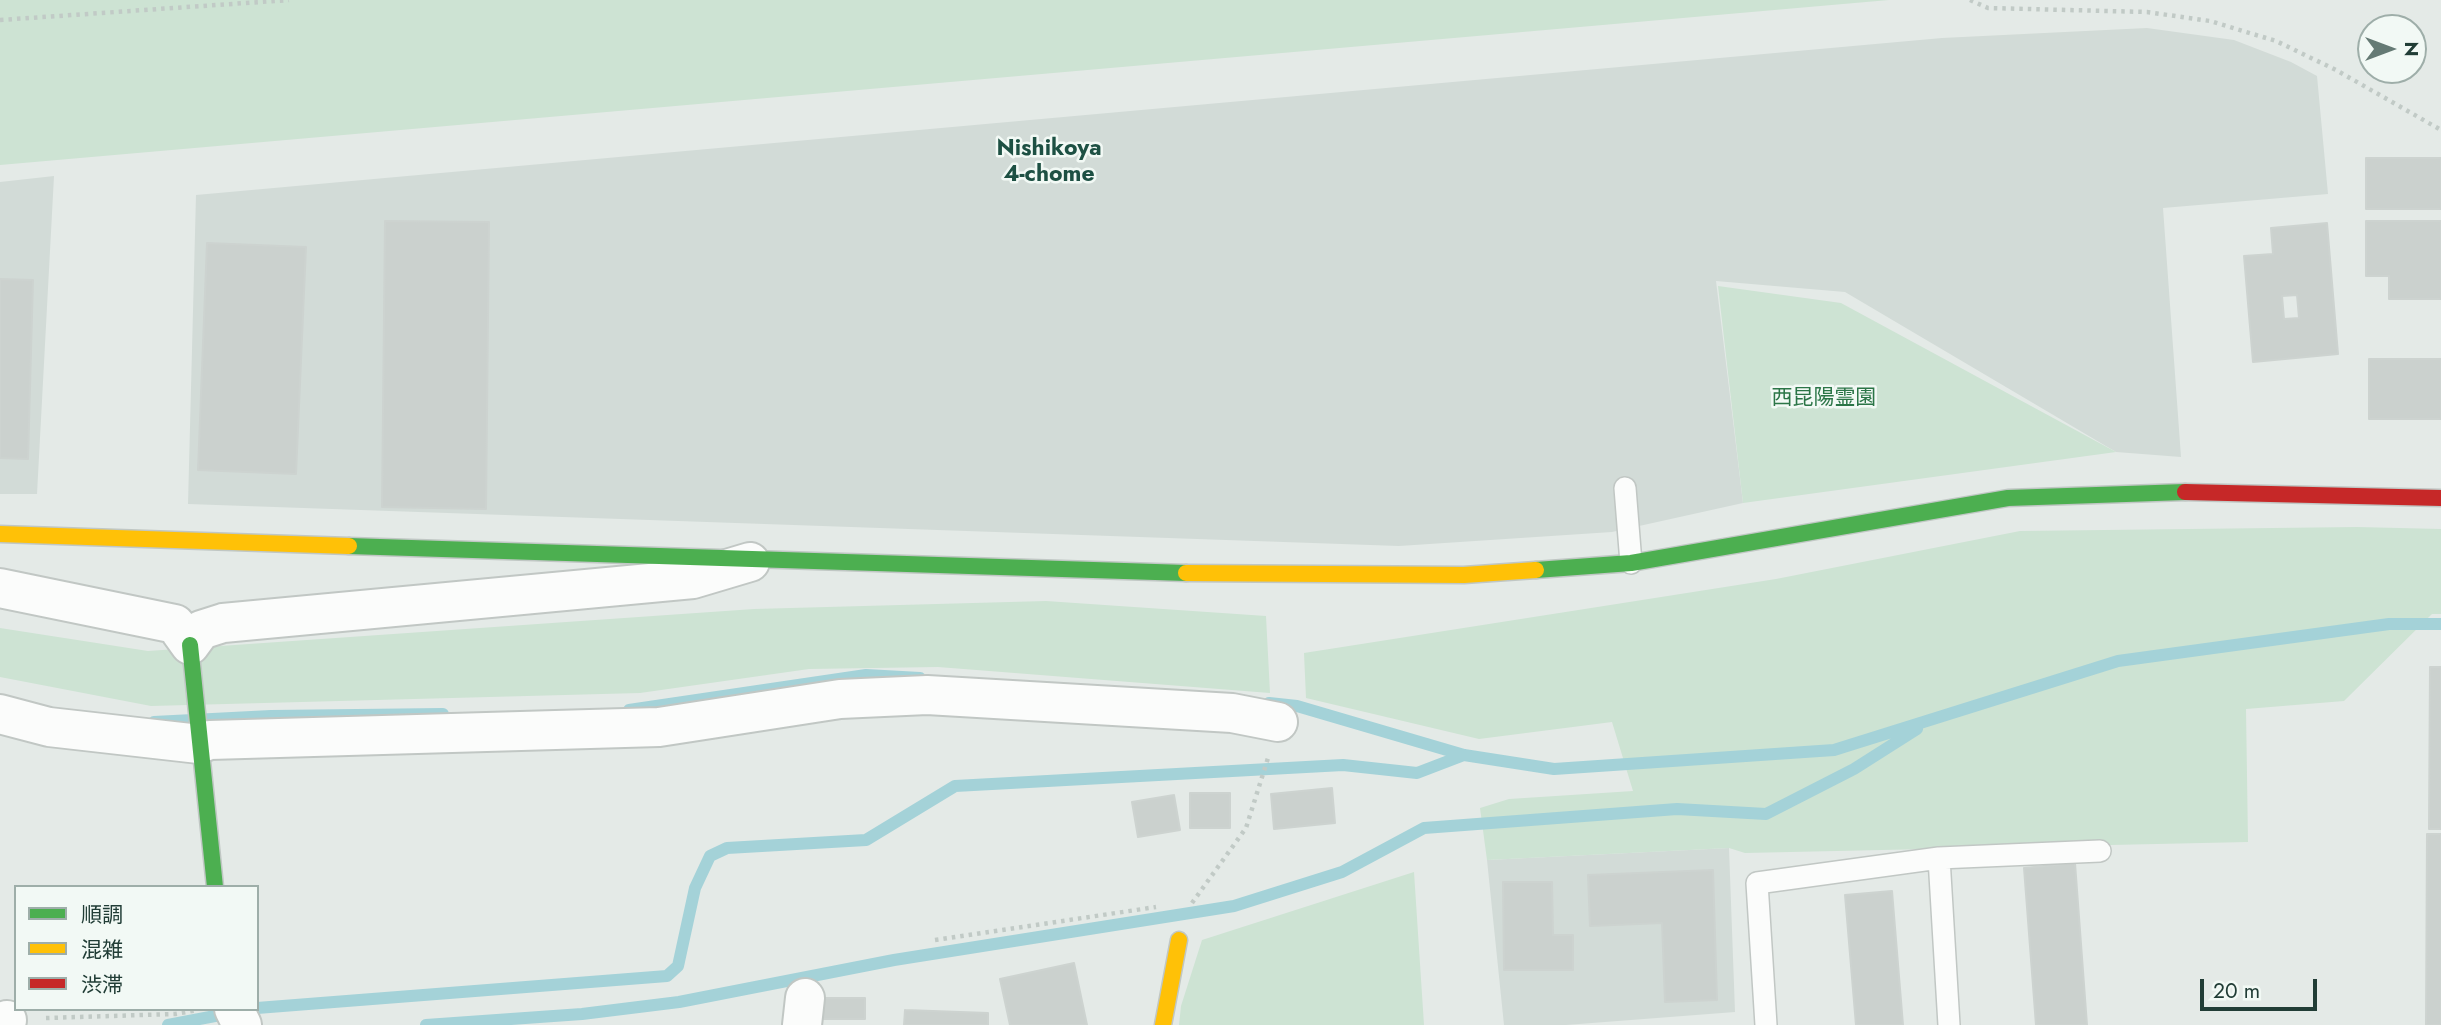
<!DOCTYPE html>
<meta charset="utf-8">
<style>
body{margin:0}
#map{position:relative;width:2441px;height:1025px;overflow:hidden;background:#e4eae7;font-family:Jost,"Noto Sans JP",sans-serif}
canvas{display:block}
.legend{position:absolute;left:14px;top:885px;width:245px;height:126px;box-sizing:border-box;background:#f2f9f5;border:2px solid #9eaea9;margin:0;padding:9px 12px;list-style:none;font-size:21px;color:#213d36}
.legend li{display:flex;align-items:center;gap:14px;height:35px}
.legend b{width:35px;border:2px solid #9eaea9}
.north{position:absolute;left:2357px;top:14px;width:70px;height:70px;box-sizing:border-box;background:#f2f9f5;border:2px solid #9eaea9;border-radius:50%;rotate:90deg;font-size:19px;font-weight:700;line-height:28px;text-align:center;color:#213d36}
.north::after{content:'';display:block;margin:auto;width:24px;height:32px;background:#657a74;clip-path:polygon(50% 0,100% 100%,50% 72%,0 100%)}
.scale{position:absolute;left:2200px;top:979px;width:117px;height:32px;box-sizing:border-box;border:4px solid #213d36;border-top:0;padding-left:9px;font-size:21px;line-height:24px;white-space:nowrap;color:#213d36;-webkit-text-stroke:5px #f2f9f5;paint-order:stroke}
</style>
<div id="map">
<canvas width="2441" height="1025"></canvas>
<ul class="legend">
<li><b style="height:9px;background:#4caf50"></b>順調</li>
<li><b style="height:9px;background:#ffc107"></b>混雑</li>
<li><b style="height:9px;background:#c62828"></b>渋滞</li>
</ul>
<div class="north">N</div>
<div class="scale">20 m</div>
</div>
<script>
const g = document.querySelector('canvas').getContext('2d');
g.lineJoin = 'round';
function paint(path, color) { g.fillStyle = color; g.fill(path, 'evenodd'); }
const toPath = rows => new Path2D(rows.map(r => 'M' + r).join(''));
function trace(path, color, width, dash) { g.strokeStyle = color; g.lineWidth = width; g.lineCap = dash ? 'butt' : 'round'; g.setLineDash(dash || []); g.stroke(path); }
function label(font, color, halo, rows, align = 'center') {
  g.font = font + ' Jost,"Noto Sans JP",sans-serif'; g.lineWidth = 5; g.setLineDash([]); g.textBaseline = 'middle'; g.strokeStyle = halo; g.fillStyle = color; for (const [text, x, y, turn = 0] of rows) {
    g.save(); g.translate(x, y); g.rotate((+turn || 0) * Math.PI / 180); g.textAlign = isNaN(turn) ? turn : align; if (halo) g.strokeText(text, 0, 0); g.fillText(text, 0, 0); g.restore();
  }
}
paint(toPath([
 [2147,28,2234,40,2291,62,2317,76,2328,194,2163,208,2181,457,2116,452,1845,292,1716,281,1743,503,1612,532,1399,546,188,504,196,195,1942,38],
 [54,176,37,494,0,494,0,182],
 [1729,848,1735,1012,1566,1025,1504,1025,1487,860]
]), '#d2dbd7');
paint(toPath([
 [0,0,1889,0,0,165],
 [1718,286,1841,303,2116,452,1743,503],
 [2357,527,2441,529,2441,614,2432,614,2344,701,2246,709,2248,842,1745,853,1729,848,1487,860,1480,808,1509,799,1633,791,1612,722,1479,739,1306,698,1304,653,1776,579,2020,531],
 [1046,601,1266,616,1270,693,938,667,809,669,640,693,151,706,0,677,0,628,148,651,754,609],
 [1414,872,1424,1025,1179,1025,1181,1006,1202,940]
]), '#cde3d3');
trace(toPath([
 [1269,703,1297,706,1464,755,1554,769,1834,750,2118,661,2389,624,2441,624],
 [629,710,866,675,920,678],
 [154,722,271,716,443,714],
 [257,1008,667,976,678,966,695,888,710,856,727,848,866,840,955,786,1343,765,1417,773,1464,755],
 [168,1025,231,1013],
 [426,1025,582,1014,679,1002,894,960,1234,906,1342,872,1424,828,1677,809,1766,814,1854,769,1917,729]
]), '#a4d2d8', 12);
const building = toPath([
 [2366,158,2441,158,2441,209,2366,209,2366,158],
 [385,221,489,222,486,509,382,507,385,221],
 [2366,221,2441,221,2441,299,2389,299,2389,276,2366,276,2366,221],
 [2327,223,2338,354,2253,362,2244,256,2273,254,2271,228,2327,223],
 [2297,295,2299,318,2284,319,2282,296,2297,295],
 [207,243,306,247,296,474,198,470,207,243],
 [0,279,33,280,28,459,0,458,0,279],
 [2369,359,2441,359,2441,419,2369,419,2369,359],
 [2430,667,2441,667,2441,829,2429,829,2430,667],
 [1332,788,1335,823,1274,829,1271,794,1332,788],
 [1190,793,1230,793,1230,828,1190,828,1190,793],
 [1174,795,1180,830,1138,837,1132,802,1174,795],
 [2427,834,2441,834,2441,1025,2426,1025,2427,834],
 [2075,863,2087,1025,2036,1025,2024,868,2075,863],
 [1713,870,1717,1000,1665,1002,1662,923,1590,926,1588,875,1713,870],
 [1503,882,1552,882,1553,935,1573,935,1573,970,1504,970,1503,882],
 [1892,891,1903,1025,1856,1025,1845,895,1892,891],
 [1074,963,1087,1025,1010,1025,1000,979,1074,963],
 [822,998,865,998,865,1019,822,1019,822,998],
 [905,1010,988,1013,988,1025,904,1025,905,1010]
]);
paint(building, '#cbd1ce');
trace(building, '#cdd3d0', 2);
const lane = toPath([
 [1625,488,1631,563],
 [1939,858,1949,1025],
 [1766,1025,1757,883,1939,858,2100,851]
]);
const street = toPath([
 [0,588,175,624,190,645,201,630,223,623,693,579,750,562],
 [0,714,49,727,199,744,210,740,659,727,840,699,927,695,1232,713,1278,722],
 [234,1009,242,1025],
 [5,1025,7,1020],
 [802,1025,805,998]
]);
const fast = toPath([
 [349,546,1186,573],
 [1536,570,1631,563,2008,498,2185,492],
 [190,645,215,887]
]);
const slow = toPath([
 [0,534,349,546],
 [1186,573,1464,575,1536,570],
 [1163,1025,1179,940]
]);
const jam = toPath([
 [2185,492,2441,498]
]);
trace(lane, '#c1c7c4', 24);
trace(street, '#c1c7c4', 42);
trace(fast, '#c0c7c4', 19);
trace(slow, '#c0c7c4', 19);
trace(jam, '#c0c7c4', 19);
trace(toPath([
 [1970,0,1988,8,2147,12,2210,21,2276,41,2336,70,2441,130],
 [0,20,289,0],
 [1192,903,1246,828,1268,758],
 [935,940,1156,907],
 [46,1018,175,1014,198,1010]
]), '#c1cac6', 4.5, [3.5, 5]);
trace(lane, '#fbfcfb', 21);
trace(street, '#fbfcfb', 38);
trace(fast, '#4caf50', 16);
trace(slow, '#ffc107', 16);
trace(jam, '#c62828', 16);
label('21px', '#2b7547', '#f2f9f5', [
 ["西昆陽霊園",1824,399]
]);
label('bold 23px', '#1d5043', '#f2f9f5', [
 ["Nishikoya",1049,149],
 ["4-chome",1049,175]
]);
</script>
